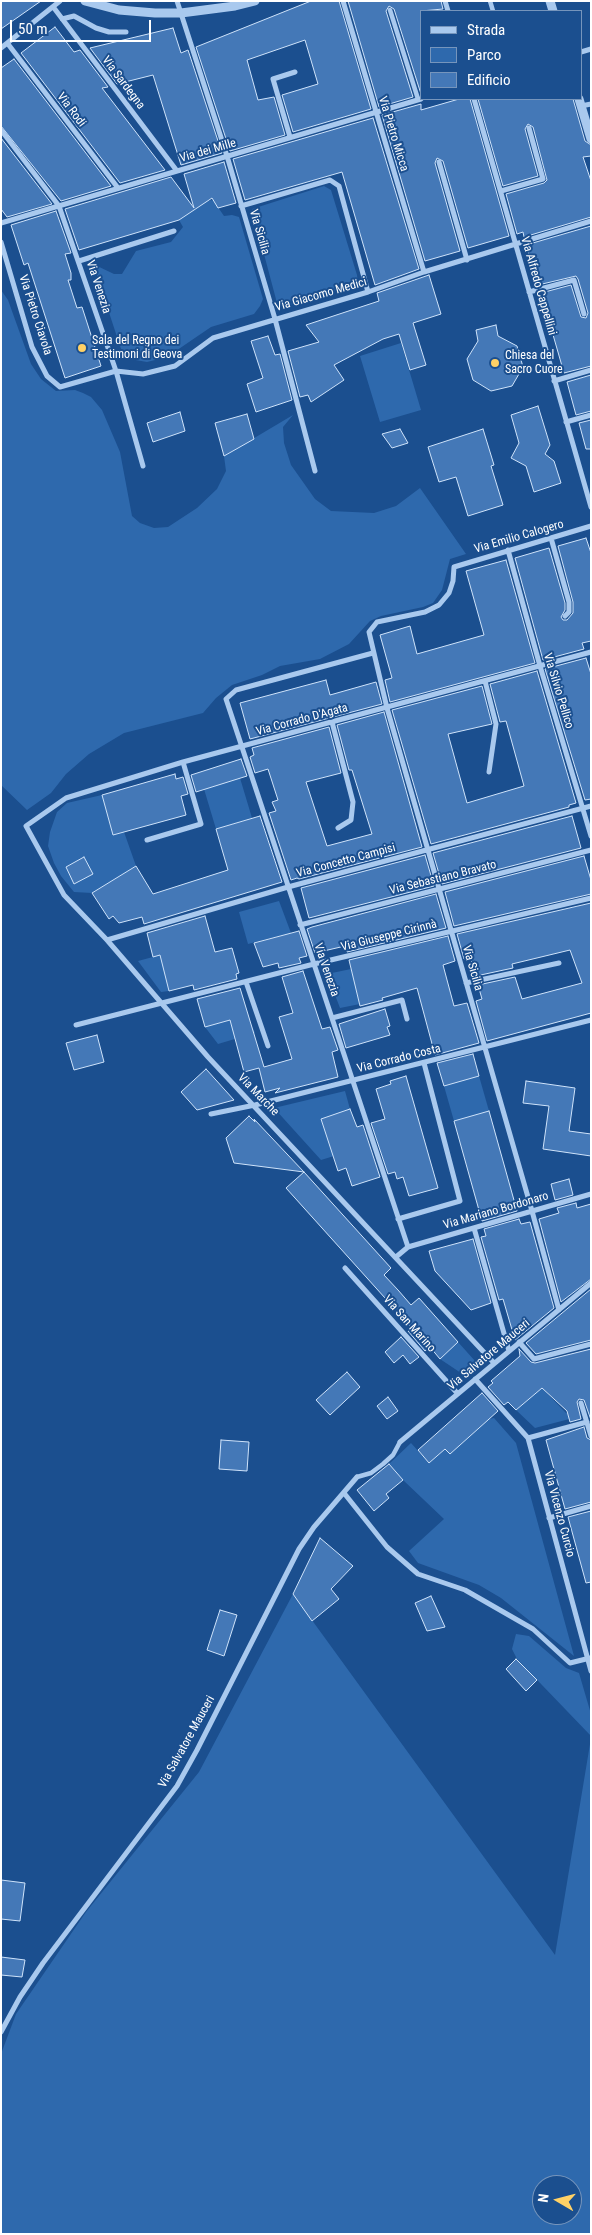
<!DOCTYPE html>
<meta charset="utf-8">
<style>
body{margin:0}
#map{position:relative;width:592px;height:2235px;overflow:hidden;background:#1b4f8f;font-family:"Roboto Condensed",sans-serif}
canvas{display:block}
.frame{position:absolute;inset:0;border:2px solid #fff;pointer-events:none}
.legend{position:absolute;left:420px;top:10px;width:162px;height:90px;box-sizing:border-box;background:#1b4f8f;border:1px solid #7695bc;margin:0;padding:6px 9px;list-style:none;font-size:15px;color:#fff}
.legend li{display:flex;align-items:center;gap:10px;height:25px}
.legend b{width:25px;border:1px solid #7695bc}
.north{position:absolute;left:532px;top:2175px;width:50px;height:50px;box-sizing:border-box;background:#1b4f8f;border:1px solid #7695bc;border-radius:50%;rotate:278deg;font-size:14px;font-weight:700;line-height:20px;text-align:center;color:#fff}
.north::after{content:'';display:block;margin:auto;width:18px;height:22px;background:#ffd166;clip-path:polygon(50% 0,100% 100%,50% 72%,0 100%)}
.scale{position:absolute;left:10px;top:20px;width:141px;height:22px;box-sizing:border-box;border:2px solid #fff;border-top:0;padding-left:6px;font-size:15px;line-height:18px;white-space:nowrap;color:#fff;-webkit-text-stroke:4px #1b4f8f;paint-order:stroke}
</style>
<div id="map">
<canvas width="592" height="2235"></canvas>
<div class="frame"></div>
<ul class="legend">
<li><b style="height:6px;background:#a9c9ee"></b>Strada</li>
<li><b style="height:14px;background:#2e69ad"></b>Parco</li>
<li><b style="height:14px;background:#4478b7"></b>Edificio</li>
</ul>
<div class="north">N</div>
<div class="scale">50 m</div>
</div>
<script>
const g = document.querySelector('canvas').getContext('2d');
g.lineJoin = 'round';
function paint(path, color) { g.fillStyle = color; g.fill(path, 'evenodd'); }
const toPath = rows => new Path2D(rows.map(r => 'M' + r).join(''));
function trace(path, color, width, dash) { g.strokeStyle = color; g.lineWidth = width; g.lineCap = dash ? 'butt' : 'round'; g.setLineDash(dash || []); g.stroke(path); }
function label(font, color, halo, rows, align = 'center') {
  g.font = font + ' "Roboto Condensed",sans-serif'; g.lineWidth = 4; g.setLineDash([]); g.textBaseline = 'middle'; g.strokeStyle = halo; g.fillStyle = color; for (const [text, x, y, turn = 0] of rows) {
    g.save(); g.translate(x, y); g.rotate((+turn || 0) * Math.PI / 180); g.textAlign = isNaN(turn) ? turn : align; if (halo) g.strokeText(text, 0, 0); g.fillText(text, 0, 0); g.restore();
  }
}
paint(toPath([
 [324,186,331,190,357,275,358,285,283,308,277,303,252,209],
 [213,200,224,216,232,215,239,217,263,299,260,306,254,314,211,327,167,357,147,362,124,358,93,264,114,274,122,274,136,251,171,242,183,227,179,220,206,201],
 [1,290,8,300,31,364,41,379,56,391,75,390,83,393,91,397,102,410,120,452,132,516,140,523,154,528,168,527,197,508,217,489,226,471,224,456,293,415,283,427,284,443,291,465,315,499,331,511,374,513,396,506,420,488,466,554,450,559,442,590,433,603,423,607,381,616,370,621,349,644,320,659,280,666,262,675,232,685,216,698,203,713,124,733,89,754,66,774,51,793,27,810,1,785],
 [401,343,421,410,380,422,360,356],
 [240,778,252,818,216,829,204,789],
 [102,795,113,835,124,832,136,866,92,893,74,892,61,876,54,863,48,846,50,832,57,812,67,803],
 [279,901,291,933,248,944,239,912],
 [212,941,215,953,169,991,161,992,138,961],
 [351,969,360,1004,340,1008,327,974],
 [247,1015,255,1033,218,1044,205,1027],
 [479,1076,489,1111,454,1121,444,1086],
 [345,1091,350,1109,321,1119,334,1156,321,1160,274,1108],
 [458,1342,475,1361,461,1373,440,1359],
 [542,1388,566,1413,575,1408,577,1417,535,1428,516,1410],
 [494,1418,516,1443,574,1656,501,1598,479,1585,418,1563,409,1551,444,1519,403,1480,389,1464,411,1443,429,1463,445,1449,450,1454,489,1419],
 [293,1594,555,1955,591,1738,591,2234,1,2234,1,2054,16,2014,86,1912,199,1772],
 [542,2185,572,2185,572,2215,542,2215],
 [516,1634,529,1636,566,1668,579,1673,591,1714,591,1736,517,1659,512,1649]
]), '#2e69ad');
const building = toPath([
 [1,1,41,1,1,29,1,1],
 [311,1,339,1,371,109,293,132,282,95,318,84,305,40,247,60,258,100,274,97,285,135,230,151,196,47,311,1],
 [348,1,441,1,443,9,421,11,421,94,394,9,389,6,386,11,413,97,379,107,348,1],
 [55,27,74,52,80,50,108,87,102,88,165,170,120,183,21,53,55,27],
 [173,28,181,53,188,50,222,153,181,165,153,75,117,84,90,48,173,28],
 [14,59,111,186,61,201,1,126,1,68,14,59],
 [459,99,470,99,509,236,468,248,443,161,437,158,435,163,460,251,425,261,382,115,421,104,421,110,459,99],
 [478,99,573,99,585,141,591,145,591,156,583,157,591,181,591,217,524,237,523,232,517,234,506,194,544,183,547,180,533,127,528,124,525,129,538,176,503,186,478,99],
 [373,118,419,269,375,285,342,172,245,200,233,159,373,118],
 [1,138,52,204,7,217,1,209,1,138],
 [224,162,236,203,218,208,212,198,179,220,79,250,65,209,171,177,194,208,184,174,224,162],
 [56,211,71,253,65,254,71,273,71,280,68,280,77,308,82,307,101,366,65,378,28,263,24,265,11,225,56,211],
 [591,226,591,366,564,373,541,293,571,285,581,317,586,318,588,313,578,279,576,276,538,285,526,245,591,226],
 [429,275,441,314,413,323,426,365,410,370,399,334,383,339,334,365,344,380,311,402,308,395,300,397,288,351,319,342,306,325,379,301,377,293,429,275],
 [496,325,498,336,517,346,523,367,512,386,491,391,473,380,467,359,478,341,476,330,496,325],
 [268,336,275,355,280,354,292,400,256,412,247,384,263,378,251,341,268,336],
 [591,375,591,411,576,415,567,382,591,375],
 [538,406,550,445,545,454,554,461,561,483,534,492,526,466,511,458,519,443,511,415,538,406],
 [180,412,185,431,153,442,147,423,180,412],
 [247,414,254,439,224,456,215,423,247,414],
 [591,420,591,449,586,449,579,423,591,420],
 [400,429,408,443,392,448,382,434,400,429],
 [483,429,494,465,491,466,503,505,468,516,456,477,439,482,428,447,483,429],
 [586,538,591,553,591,641,582,643,584,649,543,660,515,558,549,548,565,603,565,610,561,617,563,620,567,620,573,613,573,602,558,546,586,538],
 [506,560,535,663,390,702,385,680,392,678,380,635,410,626,417,654,484,635,466,571,506,560],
 [586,658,591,674,591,799,585,800,545,669,586,658],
 [537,671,576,803,569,805,569,807,431,844,392,710,482,686,492,724,448,734,467,803,524,786,506,721,500,722,490,684,537,671],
 [326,680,330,695,376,682,382,704,250,739,240,703,326,680],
 [384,712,422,847,299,879,297,878,291,880,269,813,276,811,272,802,278,800,268,769,255,773,250,757,254,755,252,748,329,727,341,773,306,782,327,846,372,834,352,770,349,770,337,725,384,712],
 [241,759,247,776,196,792,191,775,241,759],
 [175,774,176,779,183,777,188,794,181,796,186,815,113,835,102,795,175,774],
 [260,816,282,882,144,924,142,917,119,923,113,916,109,919,92,893,136,866,153,894,228,870,216,829,260,816],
 [572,816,581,848,442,884,433,853,572,816],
 [425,855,434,886,309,918,301,888,425,855],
 [584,856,591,880,591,894,454,926,445,892,584,856],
 [84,857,93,874,74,884,66,867,84,857],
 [436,894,446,928,347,952,345,946,315,953,307,929,312,927,436,894],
 [591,903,591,1013,487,1041,476,1001,482,999,478,985,515,977,522,999,582,983,570,950,512,964,513,968,476,976,470,957,464,959,457,934,591,903],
 [205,916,215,952,232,948,239,973,236,974,237,979,194,990,193,985,169,991,160,955,153,957,147,933,205,916],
 [299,931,307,956,299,958,301,963,279,968,278,963,263,967,254,943,299,931],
 [448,936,455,961,443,965,454,1006,467,1003,479,1043,435,1055,417,988,382,998,383,1000,360,1006,349,960,448,936],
 [303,971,322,1029,330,1027,338,1050,332,1052,338,1077,275,1093,280,1088,265,1092,259,1068,244,1072,230,1020,205,1027,197,999,240,988,264,1067,292,1059,279,1017,293,1013,282,977,303,971],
 [385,1009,390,1026,387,1027,390,1035,346,1048,339,1024,385,1009],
 [97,1035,104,1062,74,1070,66,1043,97,1035],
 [473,1054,479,1076,444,1086,437,1063,473,1054],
 [206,1069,234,1100,197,1110,181,1092,206,1069],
 [406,1076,438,1188,409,1196,403,1177,397,1179,395,1172,388,1174,371,1123,385,1119,376,1089,391,1084,390,1081,406,1076],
 [526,1081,575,1088,569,1131,591,1134,591,1156,543,1149,549,1106,523,1103,526,1081],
 [350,1109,357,1127,363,1125,380,1177,352,1186,346,1168,338,1171,321,1119,350,1109],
 [489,1111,517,1211,482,1221,454,1121,489,1111],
 [249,1116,255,1122,254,1119,304,1172,234,1163,226,1138,249,1116],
 [304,1172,391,1268,384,1275,398,1290,411,1305,419,1298,458,1342,440,1359,430,1347,425,1351,408,1331,412,1328,286,1188,304,1172],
 [569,1179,573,1195,555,1200,551,1184,569,1179],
 [576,1203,577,1208,591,1204,591,1279,561,1302,539,1219,559,1213,557,1208,576,1203],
 [519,1219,521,1224,530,1222,554,1308,515,1340,503,1299,499,1300,481,1237,486,1236,484,1229,519,1219],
 [473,1239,491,1303,471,1310,435,1271,429,1251,473,1239],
 [591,1289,591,1340,536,1354,526,1343,591,1289],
 [401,1337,419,1357,410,1364,403,1355,394,1363,385,1352,401,1337],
 [519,1349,531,1362,535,1363,591,1349,591,1420,584,1400,579,1399,577,1402,581,1419,570,1422,567,1411,542,1388,516,1410,508,1402,504,1405,488,1387,493,1383,491,1381,520,1356,519,1349],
 [347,1372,360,1387,330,1415,316,1400,347,1372],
 [482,1393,498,1411,450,1454,445,1449,429,1463,418,1450,482,1393],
 [388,1397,398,1411,387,1419,377,1406,388,1397],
 [584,1427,587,1438,591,1440,591,1502,565,1509,546,1440,584,1427],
 [221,1440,249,1442,247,1471,219,1469,221,1440],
 [389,1464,403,1480,386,1494,389,1498,374,1511,357,1490,389,1464],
 [591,1511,591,1582,586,1583,568,1517,591,1511],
 [320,1538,353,1566,331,1589,339,1599,312,1621,293,1594,320,1538],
 [431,1596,445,1627,427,1631,415,1603,431,1596],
 [220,1610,237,1615,224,1656,207,1650,220,1610],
 [516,1659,537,1680,526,1691,506,1669,516,1659],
 [1,1880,25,1883,20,1921,1,1919,1,1880],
 [1,1957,25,1960,22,1977,1,1975,1,1957]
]);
paint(building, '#4478b7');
trace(building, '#cfe3fa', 1);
trace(toPath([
 [490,1,493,11],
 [390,10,418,99],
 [357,1477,371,1473,383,1464,393,1455,400,1442]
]), '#a9c9ee', 4.5);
trace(toPath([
 [177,1,227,156,275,319,315,471],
 [343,1,424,272],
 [445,1,448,11],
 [54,8,177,171],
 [62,19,74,16,96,28,109,32,126,32],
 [8,44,118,188],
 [1,48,60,1],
 [581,52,591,49],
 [474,99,591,507],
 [581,106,591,104],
 [1,130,59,206,116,371,143,466],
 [290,137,273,79,295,72],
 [439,162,467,260],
 [501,191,543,179,529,128],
 [241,206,330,180,339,186,368,292],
 [1,223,421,99],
 [1,242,32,347,47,376,60,387,116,371,143,374,175,366,213,338,368,292,424,272,591,221],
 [79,261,174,231],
 [529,292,574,280,584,314],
 [554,381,591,370],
 [566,422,591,415],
 [551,538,569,602,569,612,565,616],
 [508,550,540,666,591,836],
 [373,653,236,690,226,699,408,1247],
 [485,681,496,724,489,772],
 [332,722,353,802,351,820,338,828],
 [147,840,201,824,183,762],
 [300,925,591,850],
 [107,940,288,887,591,806],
 [246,982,268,1046],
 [466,983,559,963],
 [332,1018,402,1000,407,1019],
 [76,1025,314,964,591,898],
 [211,1114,255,1105,591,1020],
 [398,1219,460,1201,424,1063],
 [474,1228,509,1351],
 [396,1257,408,1247,591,1194],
 [345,1268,458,1394],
 [559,1310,532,1211,387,708,369,632,377,622,425,612,439,605,449,593,453,581,454,567,591,526],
 [519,1342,534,1359,591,1344],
 [494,1363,208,1057,107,940,64,895,26,826,66,798,183,762,591,652],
 [475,1379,528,1438,591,1671],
 [581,1403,591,1436],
 [528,1438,587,1422],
 [400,1442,591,1283],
 [344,1493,387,1547,418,1574,465,1590,533,1629,570,1663,590,1658],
 [549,1518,591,1506],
 [1,2032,20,1997,43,1963,177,1786,197,1750,299,1549,314,1527,357,1477]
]), '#a9c9ee', 5);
trace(toPath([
 [85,1,119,10,155,13,181,13,235,6,255,1],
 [550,1,553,11],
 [579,99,591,139]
]), '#a9c9ee', 9);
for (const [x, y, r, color] of [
 [82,348,5,"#ffd166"],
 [495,363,5,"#ffd166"]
]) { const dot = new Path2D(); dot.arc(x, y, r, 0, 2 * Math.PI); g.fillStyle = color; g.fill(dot); trace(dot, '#1b4f8f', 2); }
label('12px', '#fff', '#1b4f8f', [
 ["Via Sardegna",123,83,53],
 ["Via Rodi",71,110,53],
 ["Via Pietro Micca",393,134,73],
 ["Via dei Mille",208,151,-16],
 ["Via Sicilia",259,232,74],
 ["Via Alfredo Cappellini",538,286,74],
 ["Via Venezia",98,287,72],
 ["Via Giacomo Medici",321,295,-16],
 ["Via Pietro Ciavola",35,315,72],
 ["Via Emilio Calogero",519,537,-16],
 ["Via Silvio Pellico",558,691,73],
 ["Via Corrado D'Agata",302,720,-15],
 ["Via Concetto Campisi",346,861,-15],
 ["Via Sebastiano Bravato",443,878,-14],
 ["Via Giuseppe Cirinnà",389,936,-14],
 ["Via Sicilia",472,968,74],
 ["Via Venezia",326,970,71],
 ["Via Corrado Costa",399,1059,-14],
 ["Via Marche",258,1095,46],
 ["Via Mariano Bordonaro",496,1211,-16],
 ["Via San Marino",409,1324,48],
 ["Via Salvatore Mauceri",489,1355,-40],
 ["Via Vicenzo Curcio",559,1514,75],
 ["Via Salvatore Mauceri",187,1742,-61]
]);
label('12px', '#fff', '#1b4f8f', [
 ["Sala del Regno dei",92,341],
 ["Testimoni di Geova",92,355],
 ["Chiesa del",505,356],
 ["Sacro Cuore",505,370]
], 'left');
</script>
